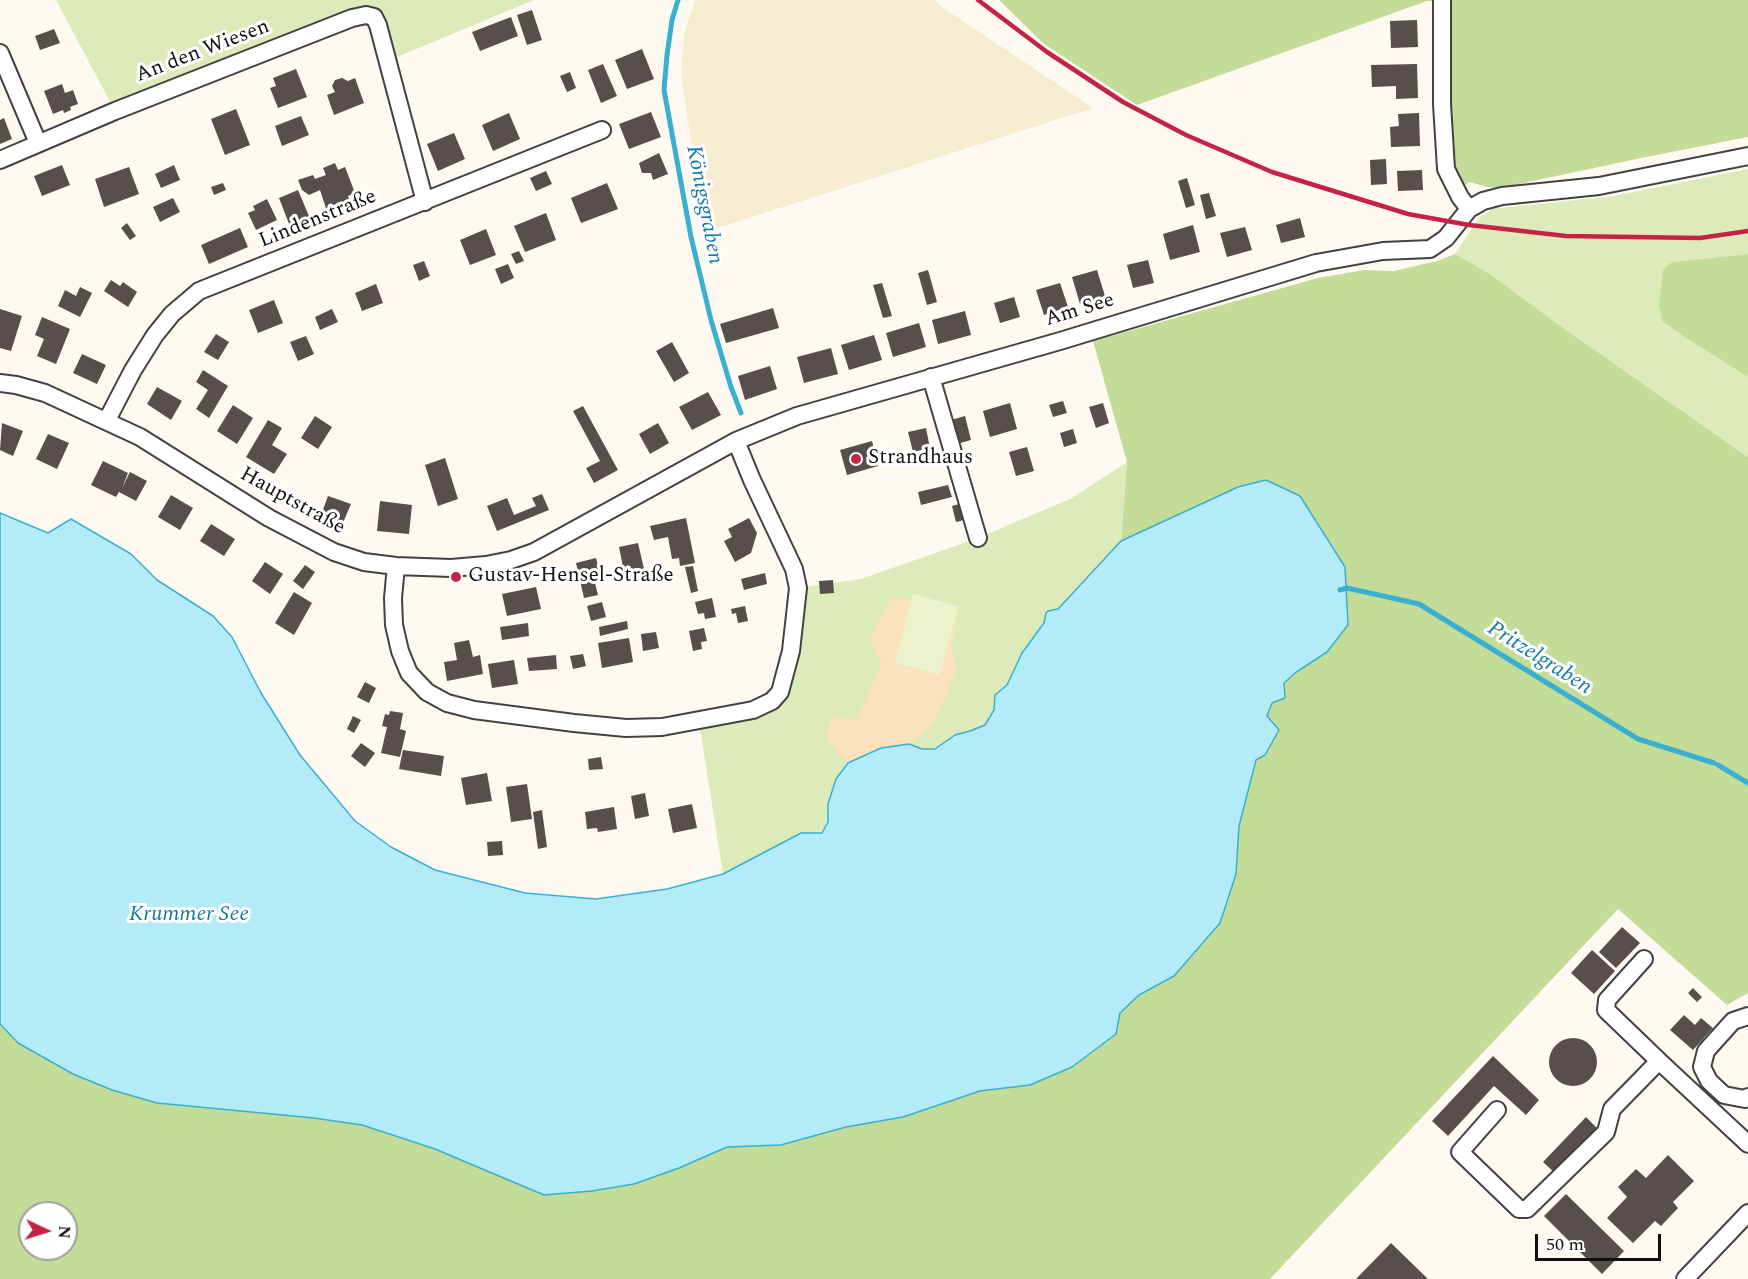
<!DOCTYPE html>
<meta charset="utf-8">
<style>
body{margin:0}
#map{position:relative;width:1748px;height:1279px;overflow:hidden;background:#fffaf1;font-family:Spectral,serif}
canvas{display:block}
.north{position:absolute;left:18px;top:1201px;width:60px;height:60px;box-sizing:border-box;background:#fff;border:2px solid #9f9f9f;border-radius:50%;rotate:94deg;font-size:16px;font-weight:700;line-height:24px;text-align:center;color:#0f0f0f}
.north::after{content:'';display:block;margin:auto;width:21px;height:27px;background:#c42247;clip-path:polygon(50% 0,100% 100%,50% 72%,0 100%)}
.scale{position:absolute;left:1535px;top:1234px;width:126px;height:27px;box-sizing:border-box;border:3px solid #0f0f0f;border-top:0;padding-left:8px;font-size:18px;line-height:21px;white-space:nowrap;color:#0f0f0f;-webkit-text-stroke:4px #fff;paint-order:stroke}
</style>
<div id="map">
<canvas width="1748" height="1279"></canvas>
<div class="north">N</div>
<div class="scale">50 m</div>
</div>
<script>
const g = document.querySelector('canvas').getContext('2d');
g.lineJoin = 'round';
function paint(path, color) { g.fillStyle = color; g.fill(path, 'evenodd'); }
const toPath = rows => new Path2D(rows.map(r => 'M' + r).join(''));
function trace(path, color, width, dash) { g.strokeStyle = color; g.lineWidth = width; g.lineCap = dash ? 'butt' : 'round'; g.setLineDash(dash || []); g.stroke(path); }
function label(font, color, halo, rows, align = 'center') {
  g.font = font + ' Spectral,serif'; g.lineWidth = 6; g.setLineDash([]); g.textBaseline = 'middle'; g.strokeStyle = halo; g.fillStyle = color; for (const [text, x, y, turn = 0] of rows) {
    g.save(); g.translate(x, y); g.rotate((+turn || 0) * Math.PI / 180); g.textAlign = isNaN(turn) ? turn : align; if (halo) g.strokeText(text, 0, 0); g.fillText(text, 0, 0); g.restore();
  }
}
paint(toPath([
 [695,0,934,0,942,7,1093,108,708,231,700,204,681,74,684,35]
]), '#f6ecd0');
paint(toPath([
 [56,0,534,0,390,60,377,10,115,111],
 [1748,169,1748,254,1672,262,1659,305,1662,321,1686,338,1748,377,1748,457,1566,330,1490,274,1455,254,1479,218,1492,209,1614,196],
 [1127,462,1121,541,1058,609,1046,613,1045,623,1022,653,1007,685,995,695,994,710,985,725,970,731,955,735,935,749,922,749,909,744,828,804,828,822,822,834,801,833,723,874,699,722,772,701,798,588,861,579,978,538,1072,498]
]), '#dcebb9');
paint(toPath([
 [999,0,1748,0,1748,137,1646,157,1500,188,1487,187,1470,182,1463,186,1449,149,1447,2,1427,1,1137,105,1044,44],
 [1455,254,1490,274,1566,330,1748,457,1748,993,1727,1005,1618,909,1270,1279,0,1279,0,1024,18,1043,73,1074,112,1090,157,1103,314,1118,362,1125,435,1149,544,1195,592,1191,634,1184,679,1168,727,1146,781,1145,846,1127,903,1117,980,1091,1030,1085,1120,1013,1139,995,1174,976,1236,874,1239,826,1256,760,1265,755,1267,716,1272,702,1284,683,1295,673,1327,652,1348,625,1345,567,1321,528,1266,480,1238,487,1121,541,1127,462,1093,341,1318,278,1364,270,1394,271,1437,261],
 [30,1213,66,1213,66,1249,30,1249],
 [1748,254,1748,377,1686,338,1662,321,1659,306,1663,270,1672,262]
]), '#c3dc98');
paint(toPath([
 [892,598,958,606,952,652,957,670,933,723,909,744,881,748,848,763,827,740,831,717,856,720,866,701,882,662,875,653,871,635]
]), '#fce2bc');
paint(toPath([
 [913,594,958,606,940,675,895,663]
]), '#ecf2cb');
const water = toPath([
 [1266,480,1300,496,1345,567,1348,625,1327,652,1295,673,1284,683,1285,698,1272,703,1267,716,1279,730,1265,755,1256,760,1239,826,1236,874,1220,923,1174,976,1139,995,1120,1013,1116,1034,1072,1067,1030,1085,980,1091,903,1117,846,1127,781,1145,727,1147,679,1168,634,1184,592,1191,544,1195,435,1149,362,1125,314,1118,157,1103,112,1090,73,1074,18,1043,0,1024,0,513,48,533,71,519,131,554,157,580,213,616,232,637,261,693,300,755,355,821,391,847,435,870,525,893,596,899,667,889,723,874,801,833,822,833,828,822,828,804,836,779,848,763,881,748,909,744,922,749,935,749,955,735,970,731,985,725,994,710,995,695,1007,685,1022,653,1044,623,1046,613,1048,611,1058,609,1121,541,1238,487,1266,480]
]);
paint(water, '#b4ebf8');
trace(water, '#39b0d1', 1.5);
trace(toPath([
 [678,0,672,20,667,55,664,90,691,237,711,320,731,387,741,413],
 [1340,590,1347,588,1419,604,1638,739,1714,763],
 [1718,765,1748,783]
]), '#39b0d1', 5);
paint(toPath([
 [532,10,542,40,527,45,517,15],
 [511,17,518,36,480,51,472,32],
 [1417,20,1418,47,1391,48,1390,21],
 [54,29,60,43,40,50,35,36],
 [642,49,654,79,627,89,615,60],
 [603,64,617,96,601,103,588,70],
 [1417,64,1418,98,1396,99,1396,86,1372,87,1371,65],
 [296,69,307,97,278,108,270,88,276,86,273,78],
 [570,72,576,88,567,92,560,76],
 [342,78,348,81,355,78,364,103,334,115,327,95,335,92,332,86,335,80],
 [62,84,65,93,73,90,78,104,70,107,71,110,64,113,63,110,53,114,44,91],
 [236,109,250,145,225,155,211,119],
 [651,112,661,137,629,149,619,124],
 [509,113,520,139,493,151,482,125],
 [1419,113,1420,146,1391,147,1390,127,1399,126,1398,114],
 [301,116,309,135,282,146,275,126],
 [4,118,12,139,0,144,0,120],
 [454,133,465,159,438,171,427,144],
 [659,153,668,174,653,180,651,173,642,173,639,163],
 [1386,159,1387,184,1371,185,1370,160],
 [335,163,338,170,345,167,355,193,348,196,351,205,328,214,320,190,309,195,302,190,298,180,313,175,315,179,326,175,323,168],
 [62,165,70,185,42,196,34,176],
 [174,165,180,180,161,188,155,174],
 [129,167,139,194,104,207,95,179],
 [1422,170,1423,190,1398,191,1397,171],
 [546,171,552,184,536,191,530,178],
 [1187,178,1195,205,1186,208,1178,181],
 [223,183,226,190,214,195,211,187],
 [607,183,618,209,581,223,571,198],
 [298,190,311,221,291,229,279,198],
 [1209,193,1216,216,1206,219,1200,195],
 [173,198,180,212,160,222,153,207],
 [267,199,277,220,256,230,248,213,255,210,253,206],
 [546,213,556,240,525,252,514,226],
 [1300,218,1305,237,1281,243,1276,225],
 [127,223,136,236,130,240,121,228],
 [1193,225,1200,252,1170,260,1163,234],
 [1245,227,1252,250,1227,257,1220,233],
 [240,228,248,247,209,264,201,245],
 [486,229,496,255,470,265,460,240],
 [519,251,524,261,516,264,511,254],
 [1148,260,1154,283,1133,288,1127,265],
 [424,261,430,276,419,281,413,265],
 [508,264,514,278,501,284,495,269],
 [928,270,937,302,927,305,918,273],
 [1097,270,1105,296,1080,304,1072,277],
 [111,280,120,286,123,282,137,292,128,307,104,291],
 [882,283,892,316,883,318,873,285],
 [1060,283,1068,307,1044,315,1036,290],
 [376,284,383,303,362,311,355,293],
 [80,287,92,293,80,317,58,306,65,290,76,296],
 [1014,297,1020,317,1000,323,994,303],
 [274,300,283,323,258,333,249,310],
 [773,308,779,328,726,343,720,324],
 [0,309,22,316,11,351,0,348],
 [332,309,338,322,320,330,315,317],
 [965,311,971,335,938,344,932,320],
 [42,317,70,329,56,364,37,356,44,339,35,335],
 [919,323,926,347,893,357,886,333],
 [216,334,229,342,218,360,204,352],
 [874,335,882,360,849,370,841,345],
 [306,336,314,354,298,361,290,342],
 [672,342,689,373,674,382,656,351],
 [831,348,838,374,804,383,797,357],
 [82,354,106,365,97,384,73,373],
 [770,366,777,389,745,400,738,376],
 [203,370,228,386,209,418,196,409,208,390,196,382],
 [157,387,182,401,171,420,147,404],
 [708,392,721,415,692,430,679,407],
 [1063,401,1067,413,1053,417,1049,405],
 [1010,403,1017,429,990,437,983,411],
 [1103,403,1109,423,1096,428,1089,407],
 [233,405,253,418,237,444,217,431],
 [583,406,618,470,594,483,586,468,600,461,573,411],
 [315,416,332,427,318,449,301,438],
 [965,416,971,440,957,444,951,420],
 [268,420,282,428,272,445,287,454,274,474,246,457],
 [2,423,23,431,13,456,0,450],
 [658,423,669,443,650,454,639,434],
 [926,428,930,448,913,452,908,432],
 [1073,429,1077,443,1064,447,1060,433],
 [48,434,69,443,57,469,36,459],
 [872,441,878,466,847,475,840,450],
 [1027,447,1034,471,1016,476,1009,452],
 [445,458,458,499,438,506,425,465],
 [103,461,128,473,122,488,130,472,147,481,136,501,119,492,116,497,91,485],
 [948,485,952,497,921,505,918,492],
 [542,494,549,510,497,531,487,506,507,498,514,515,536,506,532,498],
 [171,495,193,508,180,530,158,517],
 [328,496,351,504,342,525,320,518],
 [380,501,412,505,409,534,377,531],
 [959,504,964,520,956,522,952,506],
 [686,518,695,563,680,566,679,558,672,559,668,537,654,540,650,526],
 [749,518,757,533,751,553,735,562,724,541,732,537,728,529],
 [211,524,235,539,224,556,200,541],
 [638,543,645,573,625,577,619,547],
 [596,558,600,574,593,575,598,595,584,598,576,563],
 [265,562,283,574,270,594,252,581],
 [305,565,315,572,303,589,293,581],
 [693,566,698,591,691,593,685,567],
 [765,573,767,584,744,590,741,579],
 [833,580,834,593,820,594,819,581],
 [536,587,541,609,507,616,502,594],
 [294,592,312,603,294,635,275,623],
 [712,598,716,617,705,619,704,613,698,614,695,602],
 [602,602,606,617,591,621,587,606],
 [745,606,748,621,738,623,736,613,732,614,731,609],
 [627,621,628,629,600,636,599,627],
 [528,623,529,636,502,640,500,627],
 [704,628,707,641,701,642,702,649,693,651,689,631],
 [656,632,659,648,643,651,641,634],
 [629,638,633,662,602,668,598,643],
 [469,640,473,657,480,655,483,674,447,681,444,662,457,660,454,643],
 [583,654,586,666,573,669,570,656],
 [556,655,557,669,529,671,527,658],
 [514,660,518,684,492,688,488,664],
 [365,682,376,688,369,703,357,697],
 [390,711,403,713,400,729,406,731,400,757,381,753,387,727,382,726,385,714,389,715],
 [353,716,361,720,354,733,347,729],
 [361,743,375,753,365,767,351,756],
 [403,750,444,756,441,776,399,769],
 [601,757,603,769,589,770,588,759],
 [487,773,492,801,466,805,461,778],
 [527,784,532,819,511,822,506,787],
 [645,793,649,816,635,819,631,796],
 [692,804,697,828,673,833,668,809],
 [614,807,617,829,598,832,597,828,587,829,585,812],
 [542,810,547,847,538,849,533,812],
 [502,841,503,855,488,856,487,842],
 [1622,927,1640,943,1616,968,1599,952],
 [1592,950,1615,971,1594,994,1571,973],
 [1693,988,1702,997,1697,1002,1688,993],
 [1684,1015,1695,1025,1701,1018,1713,1028,1693,1050,1670,1030],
 '1549 1062a24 24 0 1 1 48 0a24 24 0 1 1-48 0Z',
 [1493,1056,1539,1100,1526,1115,1494,1086,1448,1136,1432,1121],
 [1586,1117,1598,1129,1556,1174,1543,1162],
 [1668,1155,1694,1181,1673,1202,1678,1208,1661,1226,1655,1221,1633,1243,1607,1218,1627,1197,1618,1187,1636,1169,1646,1178],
 [1566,1194,1624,1251,1602,1274,1544,1216],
 [1391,1243,1428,1279,1356,1279]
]), '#584e4b');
const minor = toPath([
 [1442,2,1442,104,1446,169,1460,197,1469,209],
 [0,53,38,143],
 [0,160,115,111,352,18,366,15,374,17,378,25,425,202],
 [931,377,978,538],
 [0,383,16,385,45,393,140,437,269,518,334,552,364,562,396,566,451,568,486,565,511,560,534,552,736,441,797,416,1060,341,1316,263,1383,251,1430,249,1446,238,1469,209,1483,201,1502,196,1599,186,1748,156],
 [107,420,133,370,155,335,172,314,199,291,602,130],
 [396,566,393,598,394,625,400,651,409,673,427,692,447,703,474,710,574,723,626,728,662,727,753,710,772,701,780,692,791,651,798,588,794,569,752,480,736,441],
 [1644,959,1607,1000,1606,1010,1659,1061],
 [1748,1016,1733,1021,1706,1051,1702,1067,1709,1081,1724,1095,1745,1099,1748,1097],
 [1497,1110,1460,1152,1519,1209,1527,1209,1606,1132,1612,1109,1659,1061,1748,1144],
 [1685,1279,1748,1213]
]);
trace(minor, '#424242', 20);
trace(minor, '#fff', 16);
trace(toPath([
 [978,0,1047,52,1123,102,1186,135,1272,172,1408,214,1469,225,1566,236,1700,238,1748,231]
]), '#c42247', 4.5);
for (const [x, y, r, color] of [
 [856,459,6,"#c42247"],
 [456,577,6,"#c42247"]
]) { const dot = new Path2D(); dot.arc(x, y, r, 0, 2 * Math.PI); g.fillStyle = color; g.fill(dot); trace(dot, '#fff', 2); }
label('21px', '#0f0f0f', '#fff', [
 ["An den Wiesen",203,52,-21],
 ["Lindenstraße",318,220,-22],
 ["Am See",1080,311,-17],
 ["Hauptstraße",292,502,29]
]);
label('21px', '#0f0f0f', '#fff', [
 ["Strandhaus",868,459],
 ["Gustav-Hensel-Straße",468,577]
], 'left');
label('italic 22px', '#147a9f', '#fff', [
 ["Königsgraben",703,205,79],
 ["Pritzelgraben",1539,659,32],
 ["Krummer See",189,916]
]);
</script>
